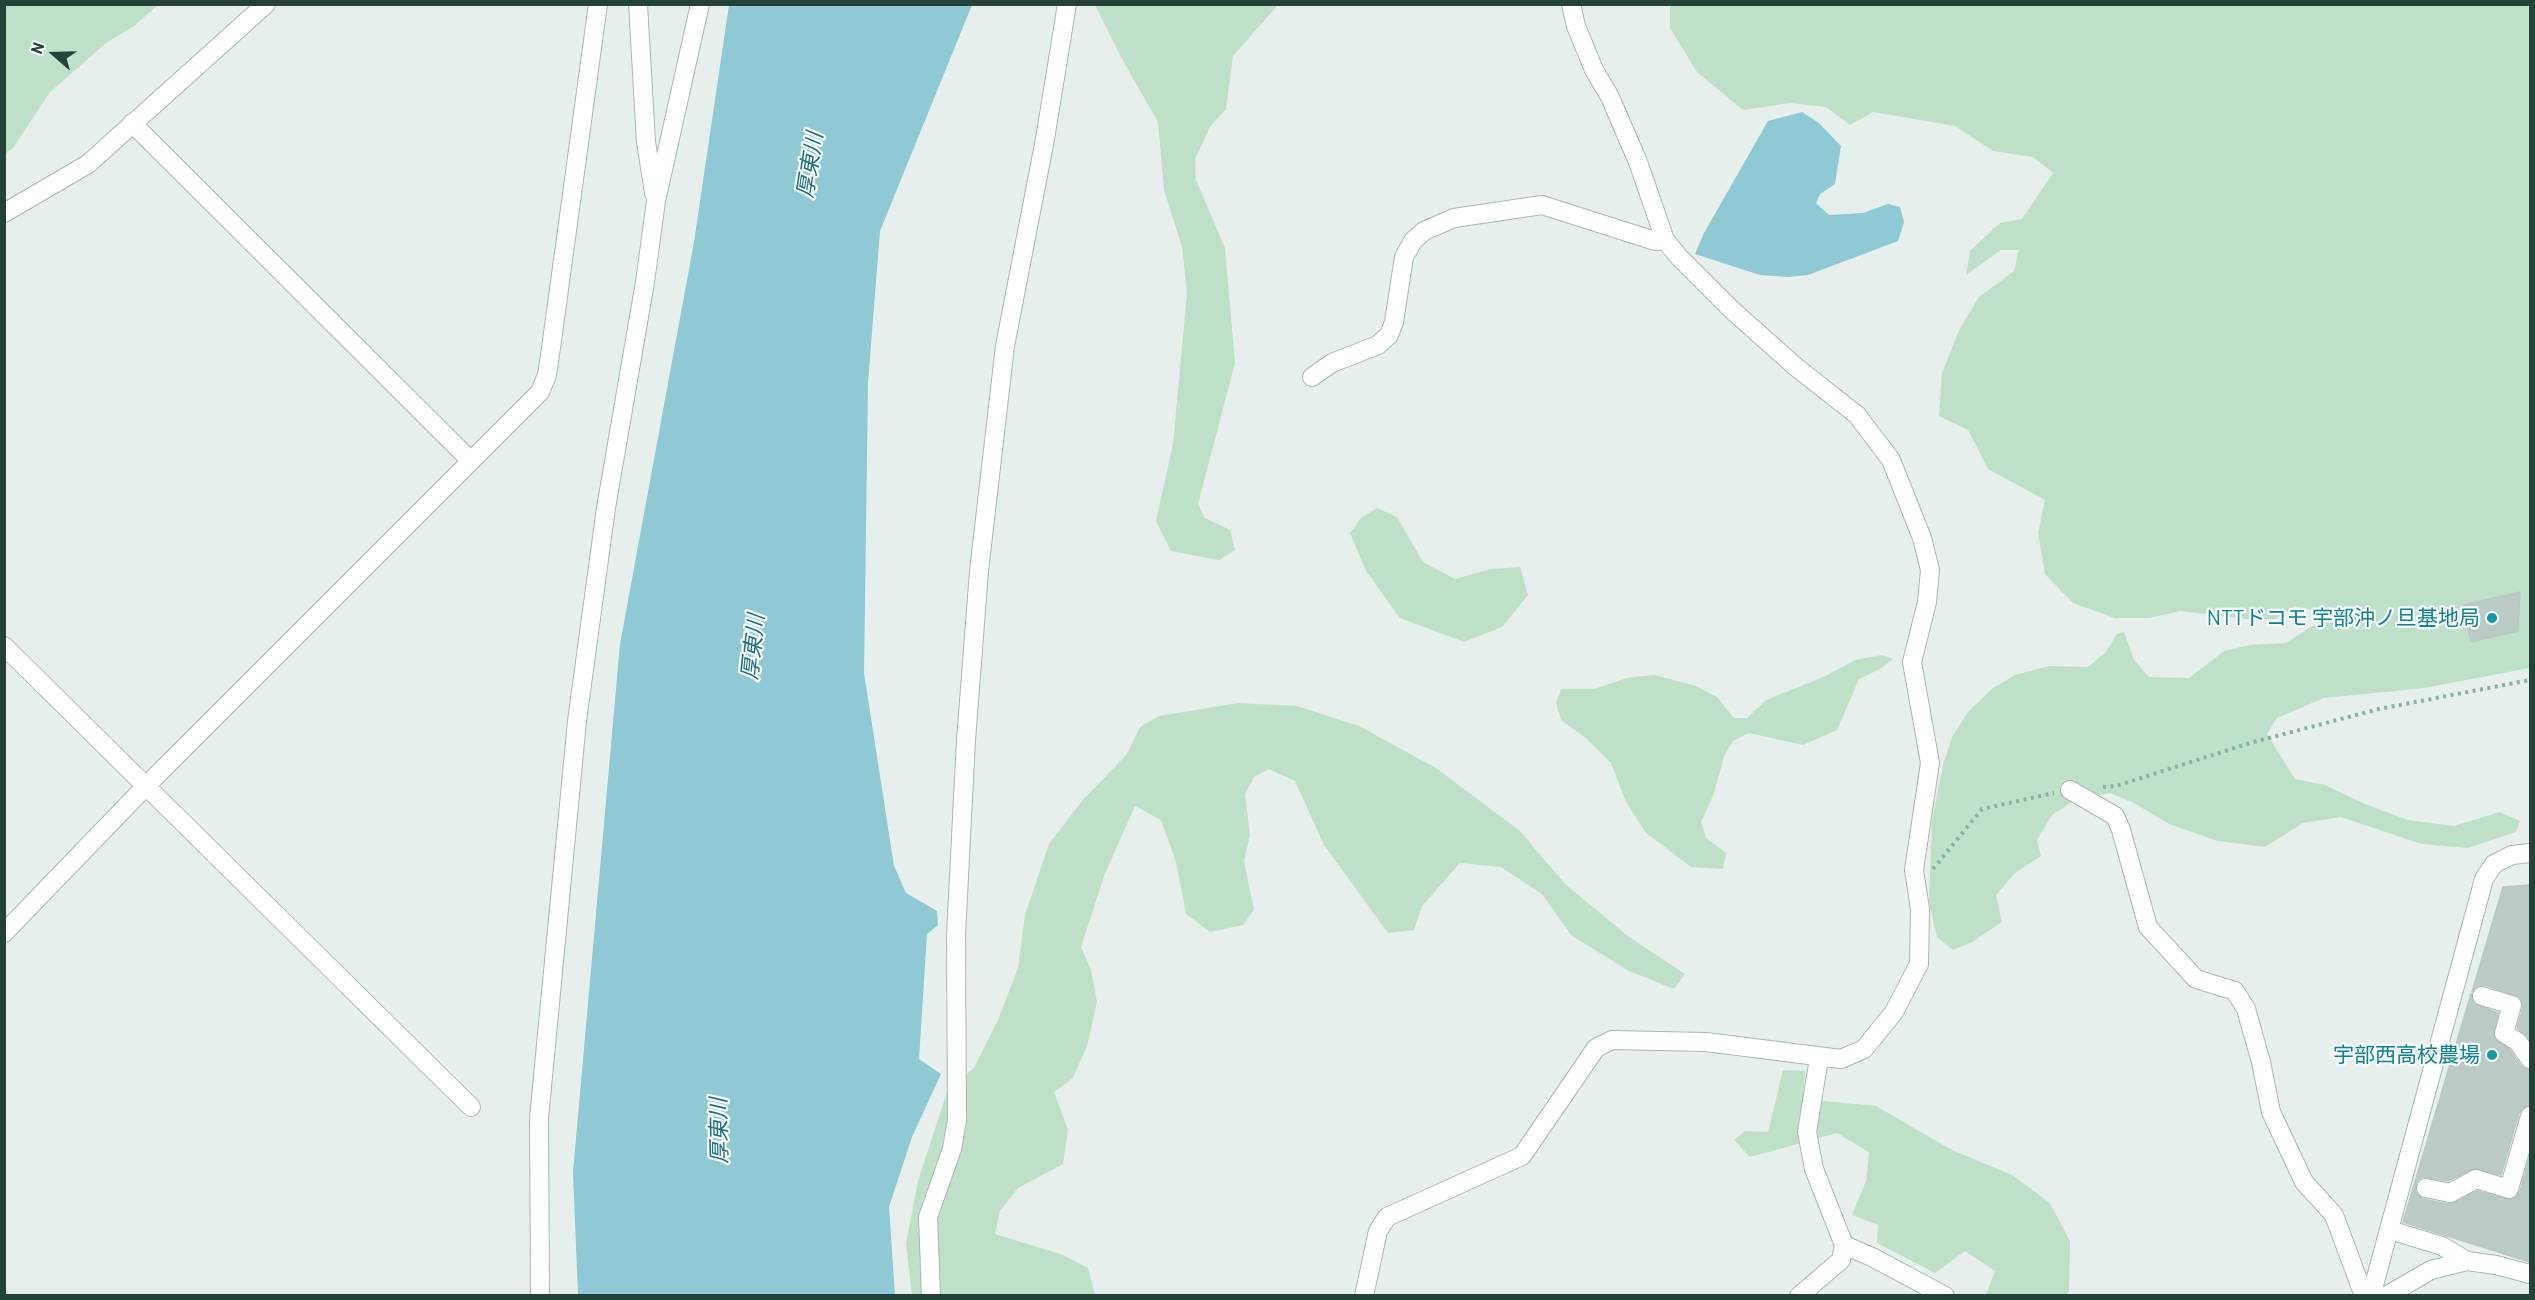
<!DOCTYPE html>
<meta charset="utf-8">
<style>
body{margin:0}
#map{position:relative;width:2535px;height:1300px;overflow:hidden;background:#e6efeb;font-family:Barlow,sans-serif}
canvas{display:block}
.frame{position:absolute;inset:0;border:6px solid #24423a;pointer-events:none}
.north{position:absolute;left:24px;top:24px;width:60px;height:60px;-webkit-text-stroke:4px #f7fbf9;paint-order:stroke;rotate:290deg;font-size:16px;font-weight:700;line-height:24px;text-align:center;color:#24423a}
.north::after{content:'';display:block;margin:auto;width:21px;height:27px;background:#24423a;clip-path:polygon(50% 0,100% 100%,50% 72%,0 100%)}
</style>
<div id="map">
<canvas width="2535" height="1300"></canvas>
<div class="frame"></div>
<div class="north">N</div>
</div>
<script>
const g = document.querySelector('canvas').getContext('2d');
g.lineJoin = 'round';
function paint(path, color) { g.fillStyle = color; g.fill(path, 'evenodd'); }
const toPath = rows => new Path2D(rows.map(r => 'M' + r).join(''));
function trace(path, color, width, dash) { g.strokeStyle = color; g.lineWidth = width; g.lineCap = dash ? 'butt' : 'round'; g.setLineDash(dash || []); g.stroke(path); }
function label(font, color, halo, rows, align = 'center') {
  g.font = font + ' Barlow,"Noto Sans JP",sans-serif'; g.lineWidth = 4.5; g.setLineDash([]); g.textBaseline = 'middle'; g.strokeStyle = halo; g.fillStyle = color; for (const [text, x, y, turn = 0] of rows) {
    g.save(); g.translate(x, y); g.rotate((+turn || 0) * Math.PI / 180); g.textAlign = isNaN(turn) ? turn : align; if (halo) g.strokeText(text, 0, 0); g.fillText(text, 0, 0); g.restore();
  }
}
paint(toPath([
 [5,4,158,4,158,5,134,26,106,43,50,92,13,148,5,154],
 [1095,5,1278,5,1233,56,1226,109,1210,127,1195,159,1196,180,1225,248,1235,363,1198,504,1205,518,1230,530,1235,550,1219,560,1171,551,1156,521,1173,444,1187,293,1182,247,1164,190,1158,122,1122,59],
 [1670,5,2530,5,2530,668,2424,688,2324,698,2277,718,2267,734,2295,779,2325,785,2365,804,2408,820,2454,826,2500,812,2520,821,2516,832,2468,848,2421,844,2341,817,2303,823,2265,847,2218,841,2169,824,2134,803,2110,793,2078,798,2052,815,2037,840,2041,856,2015,873,1996,895,2002,922,1972,942,1953,950,1937,937,1929,902,1932,820,1943,765,1952,737,1968,712,1993,688,2015,675,2049,666,2088,667,2106,652,2117,634,2124,632,2134,660,2149,677,2189,678,2224,651,2250,645,2286,643,2317,623,2312,610,2295,606,2275,619,2246,619,2180,611,2149,618,2115,618,2073,603,2045,574,2038,533,2045,500,1988,469,1968,430,1939,416,1942,373,1960,328,1979,297,2014,271,2019,250,2001,250,1966,275,1970,251,2000,223,2022,219,2053,173,2033,157,1993,151,1955,126,1873,112,1850,125,1826,107,1790,103,1743,110,1697,72,1670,28],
 [1377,508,1397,517,1423,562,1455,579,1491,569,1520,567,1528,595,1502,627,1464,642,1400,618,1366,571,1350,533,1361,518],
 [1882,655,1893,659,1880,669,1859,679,1837,730,1803,745,1749,733,1733,741,1725,754,1713,796,1701,822,1706,838,1726,853,1723,869,1691,867,1646,833,1626,802,1611,763,1587,739,1561,720,1556,703,1561,689,1594,689,1627,678,1655,675,1696,686,1717,697,1734,718,1747,718,1766,700,1826,676,1855,660],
 [1238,703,1297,706,1359,726,1436,768,1520,831,1565,884,1629,937,1685,974,1674,989,1627,970,1571,935,1542,894,1501,867,1460,863,1422,906,1414,930,1388,933,1324,845,1295,781,1269,769,1254,777,1245,794,1250,835,1244,861,1254,910,1243,925,1210,932,1186,914,1176,862,1161,820,1135,806,1104,876,1081,947,1091,970,1097,1002,1087,1046,1073,1078,1054,1092,1068,1130,1063,1164,1018,1188,1000,1211,995,1234,1063,1255,1088,1268,1095,1295,912,1295,906,1244,918,1181,948,1089,974,1068,998,1020,1018,968,1025,915,1049,844,1082,801,1127,754,1140,727,1159,716],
 [1783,1070,1805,1071,1803,1099,1876,1106,1952,1150,2012,1175,2050,1203,2070,1241,2069,1291,2066,1295,1986,1295,1995,1271,1965,1251,1935,1273,1877,1243,1878,1225,1852,1215,1866,1181,1869,1152,1837,1133,1750,1157,1734,1140,1745,1131,1768,1132]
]), '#bfe0c8');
paint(toPath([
 [729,5,972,5,880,231,868,383,864,673,894,866,906,893,937,911,938,925,927,934,919,1059,941,1074,912,1137,889,1207,895,1295,578,1295,573,1172,620,644,694,242],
 [1802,112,1819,123,1841,146,1835,184,1820,194,1816,203,1829,215,1863,213,1888,204,1900,207,1904,222,1898,241,1808,275,1788,277,1760,275,1695,254,1704,233,1768,121]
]), '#8ec9d4');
const building = toPath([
 [2520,592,2518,631,2471,642,2463,605,2520,592],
 [2530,885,2530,1040,2517,1028,2523,1008,2520,997,2485,985,2479,985,2472,992,2503,887,2530,885],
 [2471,994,2474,1004,2498,1013,2494,1038,2510,1050,2521,1066,2530,1070,2530,1105,2523,1108,2519,1113,2501,1175,2475,1168,2448,1181,2423,1177,2417,1181,2415,1191,2423,1199,2448,1204,2477,1191,2512,1200,2520,1192,2530,1155,2530,1262,2403,1222,2471,994]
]);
paint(building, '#bbcac4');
trace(building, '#b8c9c2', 1.5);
const minor = toPath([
 [638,4,646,142,654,193],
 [132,123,470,460],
 [4,213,88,164,266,4],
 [1312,377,1332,363,1378,345,1389,335,1394,322,1404,257,1413,241,1424,231,1454,218,1542,205,1655,241,1665,240],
 [4,646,471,1107],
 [2070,790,2115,816,2121,830,2148,927,2196,979,2235,991,2246,1009,2261,1062,2271,1112,2304,1182,2334,1215,2364,1296],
 [4,933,146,786,540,392,547,375,550,355,598,4],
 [2482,996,2512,1005,2504,1033,2518,1042,2530,1059],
 [2426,1188,2450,1193,2476,1179,2509,1189,2530,1116],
 [2390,1230,2442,1246,2467,1261],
 [1844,1245,1872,1257,1945,1296],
 [540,1296,539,1118,577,721,606,508,645,282,656,201,700,4],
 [931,1296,928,1217,952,1149,957,1120,956,935,966,740,979,571,1005,346,1045,139,1067,4],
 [1364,1296,1378,1231,1387,1217,1522,1156,1596,1048,1612,1040,1706,1042,1841,1059,1864,1049,1894,1012,1919,964,1920,909,1914,870,1930,763,1912,662,1927,602,1930,570,1922,538,1891,460,1857,415,1796,367,1732,310,1679,257,1665,240,1638,162,1610,97,1594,70,1576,26,1571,4],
 [1799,1296,1841,1260,1844,1245,1814,1169,1807,1132,1819,1058],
 [2371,1296,2484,879,2494,864,2512,855,2530,853],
 [2386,1296,2431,1270,2467,1261,2496,1265,2530,1274]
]);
trace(minor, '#a8b8b2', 20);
trace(toPath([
 [2103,787,2116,786,2250,743,2379,709,2530,680],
 [1933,869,1982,809,2054,793]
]), '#86b3a5', 4, [3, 4.5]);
trace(minor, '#fff', 18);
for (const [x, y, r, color] of [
 [2492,618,6,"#0f9aa8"],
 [2492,1055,6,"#0f9aa8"]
]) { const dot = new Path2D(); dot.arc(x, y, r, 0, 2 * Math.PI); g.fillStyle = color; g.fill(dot); trace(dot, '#f7fbf9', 2); }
label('21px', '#0d838f', '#f7fbf9', [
 ["NTTドコモ 宇部沖ノ旦基地局",2480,618],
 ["宇部西高校農場",2480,1055]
], 'right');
label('italic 22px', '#1c6f80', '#f7fbf9', [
 ["厚東川",810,165,-81],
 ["厚東川",753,647,-84],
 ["厚東川",719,1131,-91]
]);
</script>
